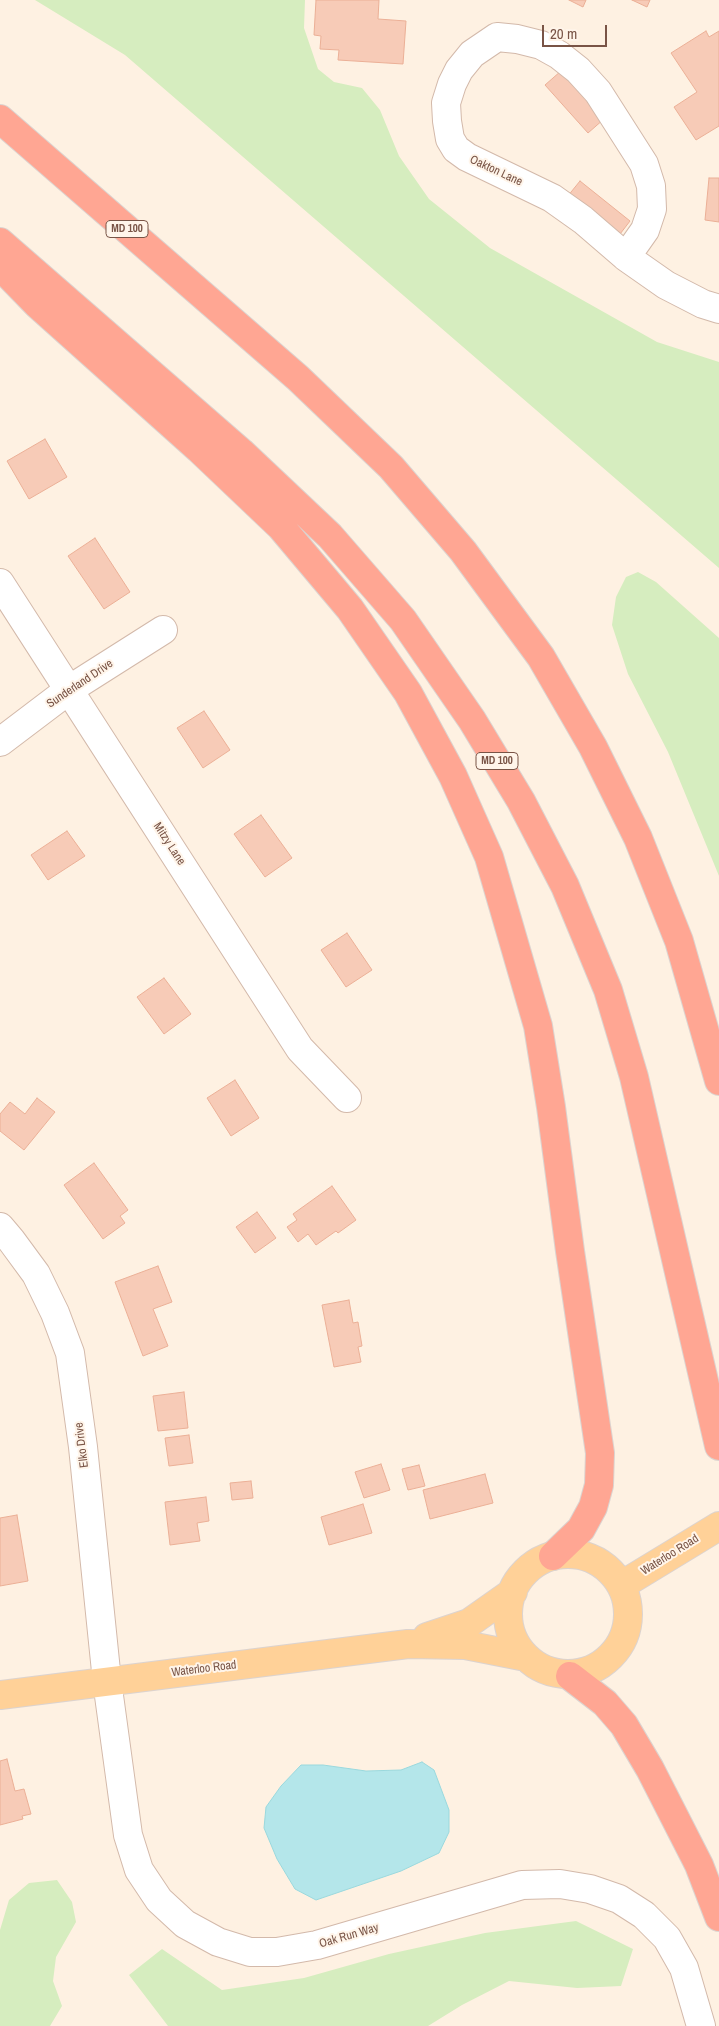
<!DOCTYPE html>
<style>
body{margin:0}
#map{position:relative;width:719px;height:2026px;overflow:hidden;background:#fef1e2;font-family:"Archivo Narrow",sans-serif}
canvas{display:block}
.scale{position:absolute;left:542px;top:25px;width:65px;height:22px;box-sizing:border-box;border:2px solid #795446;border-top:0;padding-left:6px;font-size:15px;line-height:18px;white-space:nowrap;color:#795446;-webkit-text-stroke:4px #fff5ea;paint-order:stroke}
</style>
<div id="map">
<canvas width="719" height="2026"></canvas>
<div class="scale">20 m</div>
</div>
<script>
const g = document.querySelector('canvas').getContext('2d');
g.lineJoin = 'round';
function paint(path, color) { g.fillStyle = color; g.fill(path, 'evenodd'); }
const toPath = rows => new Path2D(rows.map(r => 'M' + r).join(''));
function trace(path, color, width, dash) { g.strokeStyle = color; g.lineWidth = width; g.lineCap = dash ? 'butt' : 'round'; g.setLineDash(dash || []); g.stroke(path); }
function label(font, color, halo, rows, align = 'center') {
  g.font = font + ' "Archivo Narrow",sans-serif'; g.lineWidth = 4; g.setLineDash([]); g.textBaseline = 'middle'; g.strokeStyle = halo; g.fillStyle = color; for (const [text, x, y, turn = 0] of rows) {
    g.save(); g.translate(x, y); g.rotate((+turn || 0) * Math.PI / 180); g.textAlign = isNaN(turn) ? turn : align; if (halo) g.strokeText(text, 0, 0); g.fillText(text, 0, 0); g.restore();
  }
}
paint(toPath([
 [35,0,305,0,304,28,318,69,334,82,362,88,380,110,399,156,429,199,490,248,657,342,719,362,719,568,125,55],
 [638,572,656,582,719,638,719,876,668,752,628,674,612,625,616,597,626,577],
 [57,1880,72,1902,76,1922,56,1957,53,1981,62,2006,50,2026,0,2026,0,1930,9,1900,29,1883],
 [576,1921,633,1949,621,1986,577,1988,509,1981,462,2005,428,2026,168,2026,129,1975,162,1949,222,1990,304,1978,389,1954,485,1933]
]), '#d6edbf');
const water = toPath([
 [422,1762,434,1770,449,1810,449,1832,439,1853,401,1871,316,1900,295,1889,277,1859,264,1828,266,1807,281,1786,301,1765,323,1765,366,1771,401,1770,422,1762]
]);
paint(water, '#b4e6ea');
trace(water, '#9ad8dd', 1);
const building = toPath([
 [316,0,379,0,378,19,406,21,403,64,338,60,339,50,320,49,321,36,314,35,316,0],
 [569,0,586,0,583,7,569,0],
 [632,0,650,0,647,7,632,0],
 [706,31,709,37,719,31,719,126,696,140,674,107,697,92,671,53,706,31],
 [561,71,604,119,588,133,545,85,561,71],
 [709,178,719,178,719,222,705,220,709,178],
 [580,181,630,221,617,238,567,197,580,181],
 [45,439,67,477,29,499,7,461,45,439],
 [95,538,130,592,104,609,68,556,95,538],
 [204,711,230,750,203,768,177,728,204,711],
 [261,815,292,858,265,877,234,834,261,815],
 [67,831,85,856,48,880,31,855,67,831],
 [347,933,372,970,346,987,321,950,347,933],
 [164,978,191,1014,164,1034,137,997,164,978],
 [235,1080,259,1118,231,1136,207,1098,235,1080],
 [37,1098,55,1112,24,1150,0,1131,0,1114,10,1102,25,1114,37,1098],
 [94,1163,128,1210,120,1216,125,1223,103,1239,64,1185,94,1163],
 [332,1186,356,1220,338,1233,336,1231,316,1245,308,1234,298,1242,287,1227,297,1220,293,1214,332,1186],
 [257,1212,276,1238,255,1253,236,1227,257,1212],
 [158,1266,172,1302,153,1309,168,1346,143,1356,115,1282,158,1266],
 [349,1300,353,1323,358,1322,362,1346,358,1347,361,1362,334,1367,322,1305,349,1300],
 [184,1392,188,1428,158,1431,153,1396,184,1392],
 [189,1435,193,1463,169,1466,165,1438,189,1435],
 [381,1464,390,1490,364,1498,355,1472,381,1464],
 [419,1465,425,1486,408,1490,402,1469,419,1465],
 [485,1474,493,1503,430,1519,423,1490,485,1474],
 [251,1481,253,1498,232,1500,230,1483,251,1481],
 [206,1497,209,1521,197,1523,200,1541,170,1545,165,1502,206,1497],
 [363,1504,372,1533,329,1545,321,1517,363,1504],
 [17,1515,28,1581,0,1586,0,1518,17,1515],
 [7,1759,15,1791,24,1789,31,1814,22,1816,23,1819,0,1825,0,1761,7,1759]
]);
paint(building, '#f7cbb7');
trace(building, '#ebaf96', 1);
const minor = toPath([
 [626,257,645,230,652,209,651,186,644,164,598,92,578,70,559,55,541,45,517,39,497,37,472,54,459,70,452,84,446,103,447,121,450,139,456,149,467,157,552,198,583,220,626,257,666,285,703,304,719,309],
 [0,583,300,1049,347,1098],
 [0,742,70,689,163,630],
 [0,1227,11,1240,36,1274,55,1313,70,1353,83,1447,107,1681,128,1835,139,1870,159,1900,185,1924,218,1942,250,1952,277,1952,317,1945,522,1885,560,1884,590,1889,619,1899,644,1915,667,1938,684,1968,701,2026]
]);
const major = toPath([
 '508 1614a60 60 0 1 1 120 0a60 60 0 1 1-120 0Z',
 [622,1585,719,1526],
 [427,1637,469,1623,513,1592],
 [0,1695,408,1644,465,1645,526,1657]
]);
const highway = toPath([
 [0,119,298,378,391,467,463,551,541,657,593,747,638,838,679,941,719,1081],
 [0,242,241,452,330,536,403,620,472,720,521,801,565,886,608,990,634,1077,719,1446],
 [0,266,37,304,199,449,281,527,350,609,408,693,453,776,489,857,538,1026,551,1107,570,1251,600,1453,599,1485,593,1507,581,1529,553,1556],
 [570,1676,605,1703,624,1725,650,1769,699,1865,719,1917]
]);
trace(minor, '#d3b9aa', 30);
trace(major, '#dcd3cf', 30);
trace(highway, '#dcd3cf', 30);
trace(minor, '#fff', 28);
trace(major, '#ffd198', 28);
trace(highway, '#ffa693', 28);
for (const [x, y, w] of [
 [127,229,42],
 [497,761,42]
]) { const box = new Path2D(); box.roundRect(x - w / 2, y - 8.5, w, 17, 4); g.fillStyle = '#fff5ea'; g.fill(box); trace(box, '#795446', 1); }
label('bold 11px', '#795446', null, [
 ["MD 100",127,229],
 ["MD 100",497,761]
]);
label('12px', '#795446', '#fff5ea', [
 ["Oakton Lane",496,171,25],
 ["Sunderland Drive",80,684,-34],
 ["Mitzy Lane",169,844,57],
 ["Elko Drive",82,1445,-97],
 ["Waterloo Road",670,1555,-32],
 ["Waterloo Road",204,1669,-7],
 ["Oak Run Way",349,1936,-16]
]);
</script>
